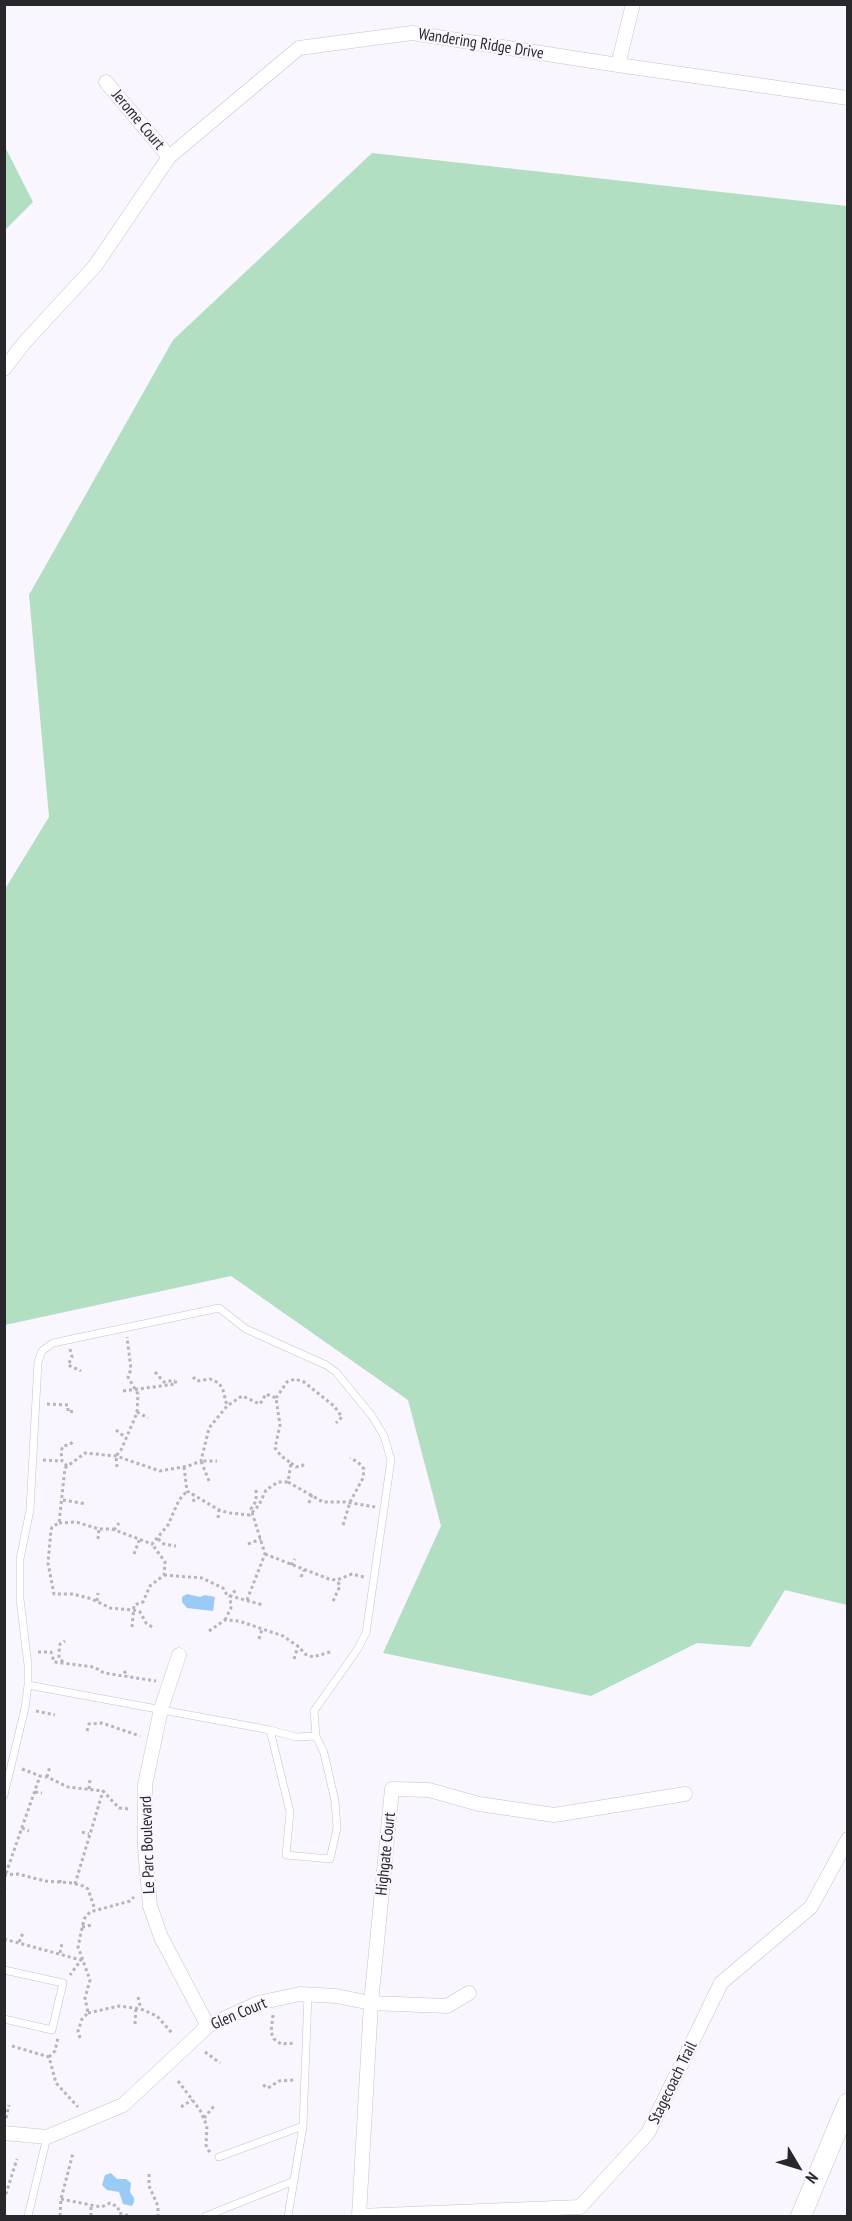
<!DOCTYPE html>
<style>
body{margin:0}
#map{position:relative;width:852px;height:2221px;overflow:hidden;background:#f9f6ff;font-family:"PT Sans Narrow",sans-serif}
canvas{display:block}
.frame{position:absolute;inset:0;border:6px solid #28272b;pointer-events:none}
.north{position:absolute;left:768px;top:2137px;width:60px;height:60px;-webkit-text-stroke:4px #f9f6ff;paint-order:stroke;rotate:128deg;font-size:16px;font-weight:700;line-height:24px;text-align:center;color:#28272b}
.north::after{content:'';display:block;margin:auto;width:21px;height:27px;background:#28272b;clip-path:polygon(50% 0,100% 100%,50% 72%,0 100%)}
</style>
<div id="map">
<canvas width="852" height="2221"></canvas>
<div class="frame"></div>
<div class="north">N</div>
</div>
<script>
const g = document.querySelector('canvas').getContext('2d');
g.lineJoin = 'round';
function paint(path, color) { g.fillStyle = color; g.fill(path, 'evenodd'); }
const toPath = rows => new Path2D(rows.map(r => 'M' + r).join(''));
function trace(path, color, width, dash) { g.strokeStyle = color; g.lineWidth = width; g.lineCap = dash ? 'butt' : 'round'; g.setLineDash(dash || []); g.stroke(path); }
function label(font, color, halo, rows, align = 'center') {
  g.font = font + ' "PT Sans Narrow",sans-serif'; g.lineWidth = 4.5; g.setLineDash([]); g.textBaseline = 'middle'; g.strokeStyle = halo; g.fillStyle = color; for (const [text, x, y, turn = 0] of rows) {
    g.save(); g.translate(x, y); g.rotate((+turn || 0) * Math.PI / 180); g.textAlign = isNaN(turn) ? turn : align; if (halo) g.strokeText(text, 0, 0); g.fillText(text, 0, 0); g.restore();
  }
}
paint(toPath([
 [4,145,33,202,5,230,4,230],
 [372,153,847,206,847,1605,785,1590,750,1647,697,1643,591,1696,383,1653,441,1526,408,1400,231,1276,5,1325,5,889,49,817,29,595,173,340]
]), '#b2dec2');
paint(toPath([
 [187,1594,200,1597,205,1595,215,1597,213,1611,187,1608,182,1602,182,1597],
 [111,2173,117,2179,126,2179,131,2183,130,2192,134,2198,134,2202,132,2206,123,2204,119,2192,107,2190,102,2185,105,2175]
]), '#9acbf5');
const lane = toPath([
 [270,1730,290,1812,286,1855,330,1859,337,1828,335,1801,324,1753,316,1736],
 [4,1795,25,1708,28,1685,28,1665,20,1599,20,1559,30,1510,38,1362,42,1351,53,1343,219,1308,246,1329,326,1365,336,1372,372,1416,384,1436,391,1460,366,1633,357,1650,314,1711,316,1736,296,1737,270,1730,28,1685],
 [4,1970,63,1983,52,2030,4,2019],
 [219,2157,303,2126,308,1995],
 [28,2216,47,2137],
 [206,2216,294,2181],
 [288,2216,303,2126]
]);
const street = toPath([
 [618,65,633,4],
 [106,82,169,157],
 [4,369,24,343,95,266,169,157,299,48,412,33,618,65,848,98],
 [179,1655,161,1709,145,1785,145,1848,150,1906,161,1937,208,2026],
 [685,1794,554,1815,479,1804,429,1790,392,1789,371,2003,359,2216,580,2207,648,2133,721,1983,811,1907,848,1839],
 [4,2133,47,2137,123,2105,208,2026,258,2003,300,1994,336,1996,371,2003,447,2006,469,1993]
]);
const secondary = toPath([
 [801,2216,848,2103]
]);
trace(lane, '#c5c2cc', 8);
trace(street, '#c5c2cc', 15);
trace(secondary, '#c5c2cc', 21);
trace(toPath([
 [70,1349,72,1357,68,1365,81,1371],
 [155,1372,164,1382,175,1380],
 [193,1377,197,1381,210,1379,219,1383,223,1390,227,1406],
 [123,1391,176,1384,175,1380],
 [276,1398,287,1382,295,1379,304,1382,334,1406,342,1417,336,1423],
 [47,1404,68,1405,68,1412,75,1411],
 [137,1412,148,1418],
 [116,1430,125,1437],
 [43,1460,62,1461],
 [291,1463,296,1467,302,1466,305,1462],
 [67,1466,62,1461,61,1451,63,1446,69,1445,74,1441],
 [117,1467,116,1456,121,1450,137,1413,138,1394,128,1377,131,1369,127,1337],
 [184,1467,187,1491,219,1510,229,1513,250,1515,259,1505,266,1490,278,1482,288,1482],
 [209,1481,201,1461,217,1461],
 [193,1493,194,1503],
 [63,1500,86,1504],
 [309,1503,312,1494],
 [218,1518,219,1510],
 [59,1523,76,1522,99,1529,112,1529,152,1544,168,1525,179,1500,187,1491],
 [343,1525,350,1502,363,1478,364,1469,358,1462,350,1458],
 [114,1530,119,1523],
 [98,1539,99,1529],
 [158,1539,164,1544,176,1546],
 [248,1544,261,1539],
 [134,1554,140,1538],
 [265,1554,329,1579,337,1580,352,1574,364,1577],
 [291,1565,295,1559],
 [164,1575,202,1578,223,1588,227,1595,263,1605],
 [301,1577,304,1570],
 [247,1600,265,1554,251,1509,256,1501,256,1490],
 [97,1601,98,1593],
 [333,1601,340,1586,337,1580],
 [225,1620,231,1608,230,1596,236,1590],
 [132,1627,134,1605,143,1602,150,1586,164,1575,165,1562,152,1544],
 [152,1627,146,1623,140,1612,134,1610,110,1608,92,1599,73,1594,54,1594,48,1563,51,1530,52,1527,59,1523,65,1468,85,1453,116,1456,160,1471,188,1466,201,1461,209,1428,227,1406,242,1396,260,1404,266,1394,276,1398,280,1425,275,1448,281,1456,291,1463,288,1482,323,1502,345,1502,375,1507],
 [209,1631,225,1620,239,1621,283,1636,299,1647,305,1654,313,1657,333,1651],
 [259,1639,262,1629],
 [38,1652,51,1652,54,1662,94,1667,104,1673,156,1681],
 [294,1659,298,1646],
 [63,1662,59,1658,59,1652,60,1644,65,1641],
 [124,1671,128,1676],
 [36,1711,55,1715],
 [87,1731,89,1724,102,1723,140,1736],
 [22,1769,40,1776],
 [47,1777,50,1766],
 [89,1789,90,1779],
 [35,1792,42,1793],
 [22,1828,29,1831],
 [82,1832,89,1834],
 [4,1875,18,1874,45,1881,72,1883,83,1886,88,1889,95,1910],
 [4,1879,40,1776,47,1777,68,1787,103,1791,119,1808,129,1809],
 [4,1882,5,1889],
 [60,1883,60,1877],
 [75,1884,103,1791],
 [82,1927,92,1925],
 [4,1939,81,1960,70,1975],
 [19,1942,23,1933],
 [60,1953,62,1943],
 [138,1997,141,2009],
 [88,2013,119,2006,141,2009,157,2016,172,2033],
 [273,2015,271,2032,274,2039,281,2044,295,2043],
 [135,2024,136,2007],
 [80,2038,78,2031,82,2019,88,2013,85,1998,90,1980,78,1947,84,1919,90,1912,130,1901,134,1897],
 [12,2046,49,2057,56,2083,78,2107],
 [205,2052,220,2063],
 [49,2057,55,2051,58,2038],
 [178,2081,200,2110,207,2126,206,2145,210,2153],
 [263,2085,268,2088,279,2081,294,2080],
 [181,2107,192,2100],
 [6,2118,9,2105],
 [204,2118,214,2106],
 [149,2174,149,2186,158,2206,158,2216],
 [61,2199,101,2207,110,2203,118,2207,119,2213,130,2216],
 [4,2200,17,2159],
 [60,2216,61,2199,73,2153],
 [91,2216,91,2206]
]), '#b7b4bc', 3, [3, 3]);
trace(lane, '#fff', 7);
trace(street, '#fff', 14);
trace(secondary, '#fff', 20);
label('16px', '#28272b', '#f9f6ff', [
 ["Wandering Ridge Drive",481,44,9],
 ["Jerome Court",138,120,50],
 ["Le Parc Boulevard",148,1845,-92],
 ["Highgate Court",386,1854,-84],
 ["Glen Court",239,2014,-23],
 ["Stagecoach Trail",673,2083,-64]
]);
</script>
